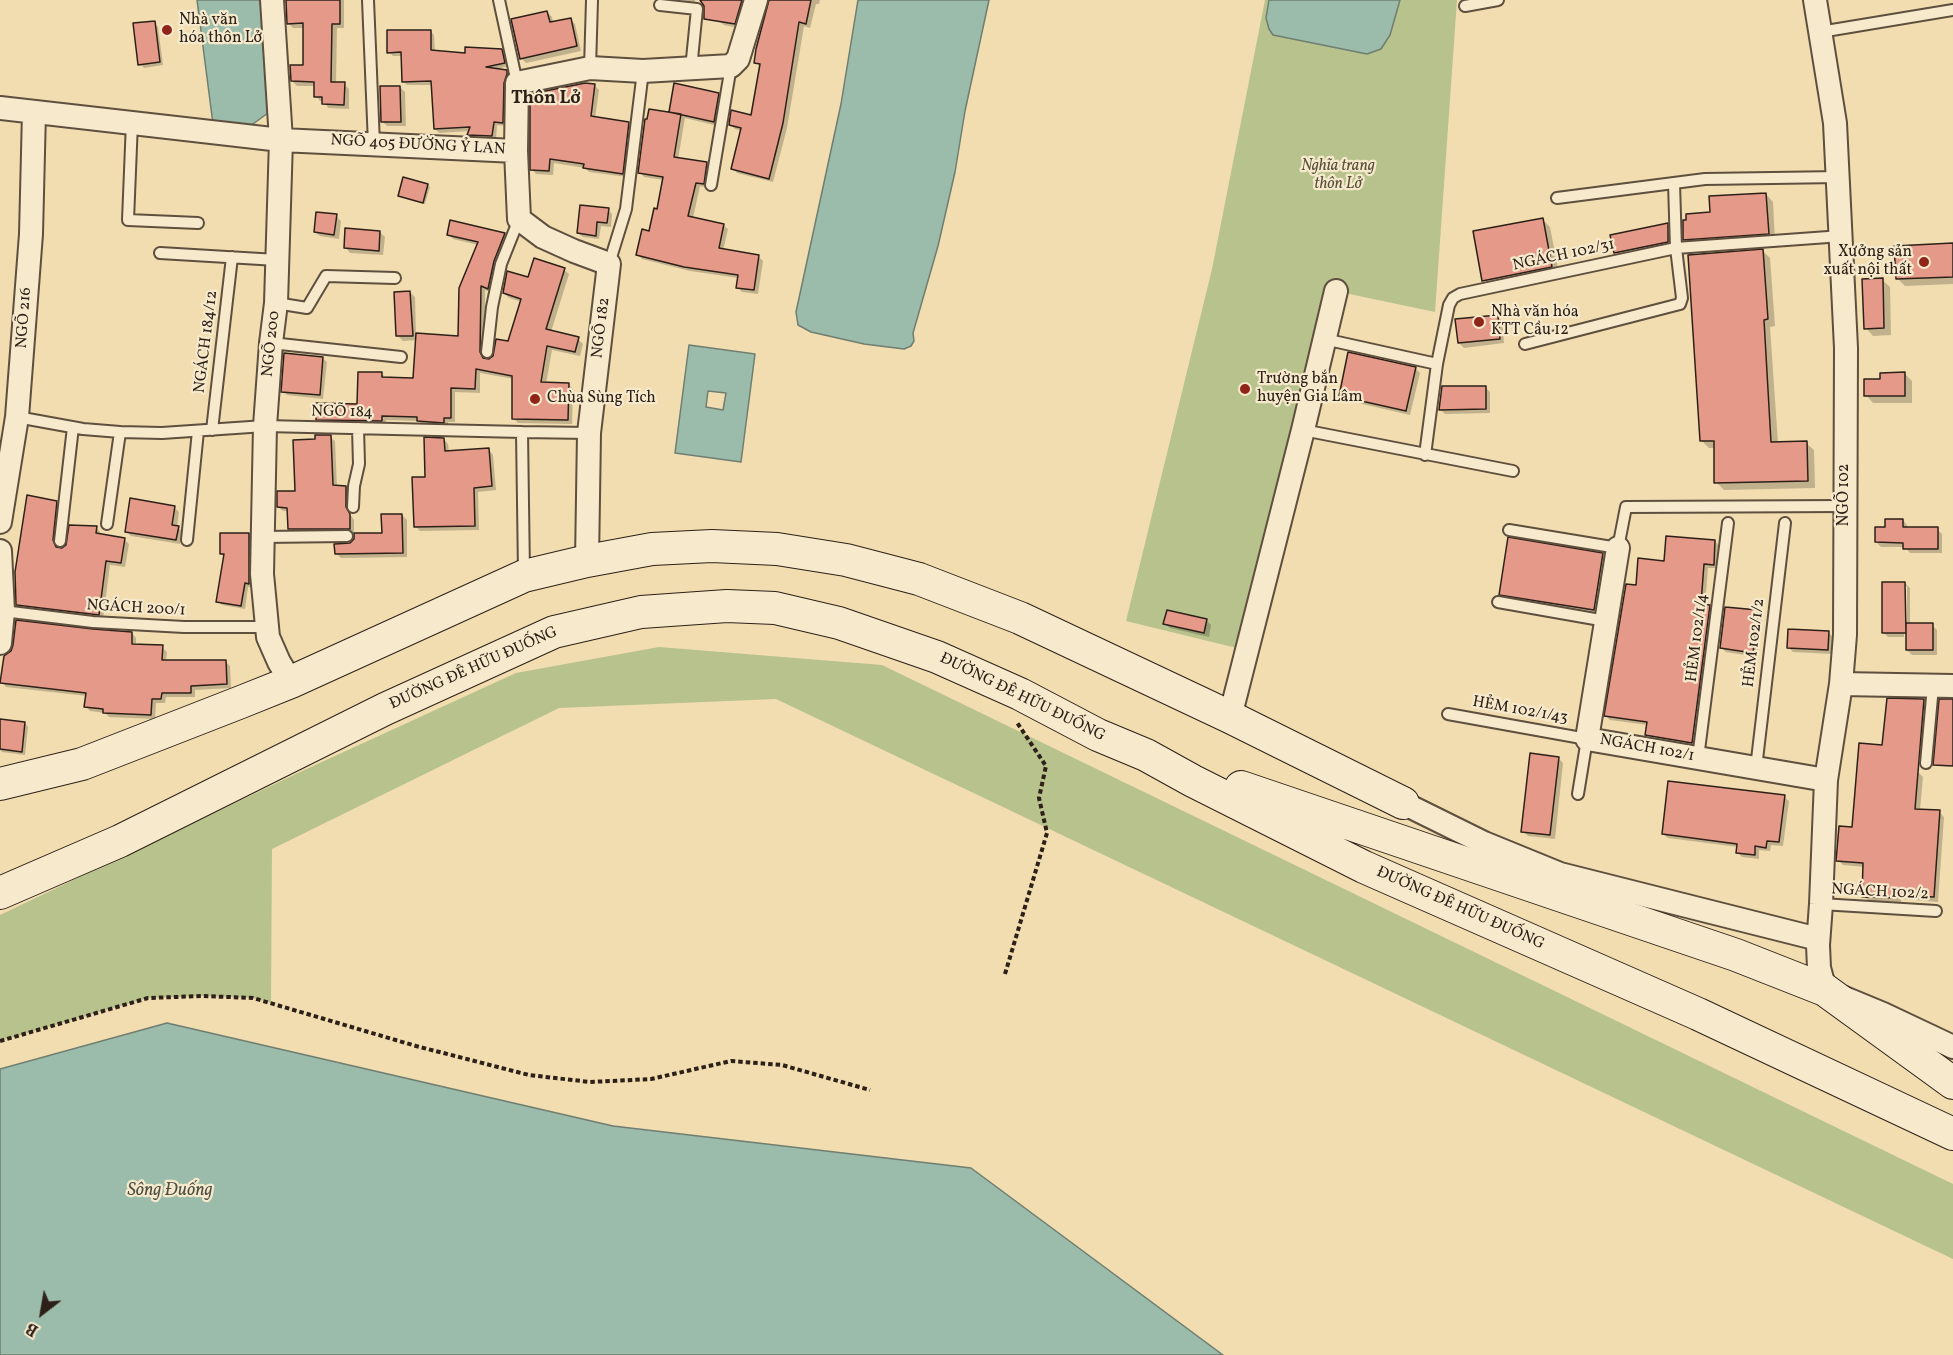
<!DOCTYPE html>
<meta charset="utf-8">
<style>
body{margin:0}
#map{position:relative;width:1953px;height:1355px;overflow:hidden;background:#f1ddb0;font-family:Vollkorn,serif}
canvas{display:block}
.north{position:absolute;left:12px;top:1283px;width:60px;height:60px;-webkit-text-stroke:4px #f6e9cc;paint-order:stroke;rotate:211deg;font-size:16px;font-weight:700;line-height:24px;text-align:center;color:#2d2018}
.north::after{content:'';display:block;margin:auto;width:21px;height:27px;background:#2d2018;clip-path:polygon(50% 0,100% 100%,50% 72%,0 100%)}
</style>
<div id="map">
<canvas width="1953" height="1355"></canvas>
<div class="north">B</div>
</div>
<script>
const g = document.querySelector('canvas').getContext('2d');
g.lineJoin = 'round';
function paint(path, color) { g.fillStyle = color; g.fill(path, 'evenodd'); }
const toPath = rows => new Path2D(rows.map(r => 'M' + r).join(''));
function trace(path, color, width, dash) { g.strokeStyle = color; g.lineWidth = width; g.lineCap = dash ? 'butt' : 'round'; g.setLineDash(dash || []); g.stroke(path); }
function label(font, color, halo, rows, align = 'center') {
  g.font = font + ' Vollkorn,serif'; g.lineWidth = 4.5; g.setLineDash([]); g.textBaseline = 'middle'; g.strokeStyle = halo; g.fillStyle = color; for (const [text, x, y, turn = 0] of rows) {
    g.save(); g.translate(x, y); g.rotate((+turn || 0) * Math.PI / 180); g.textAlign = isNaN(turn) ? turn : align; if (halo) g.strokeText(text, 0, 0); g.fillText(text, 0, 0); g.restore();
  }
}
paint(toPath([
 [1265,0,1457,0,1435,312,1340,292,1245,650,1126,621,1212,269],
 [659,647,882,665,1953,1184,1953,1259,776,699,559,708,272,849,271,1003,253,998,203,996,148,998,0,1041,0,915,300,772,516,673]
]), '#b8c28d');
const water = toPath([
 [197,0,268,0,272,105,268,113,253,124,244,127,213,124,197,0],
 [858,0,989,0,965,111,955,172,938,246,913,333,914,341,911,346,904,349,864,344,811,332,798,325,796,312,841,104,858,0],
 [1269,0,1400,0,1390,35,1381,49,1367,54,1273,35,1269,29,1266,18,1269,0],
 [689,345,755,354,741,462,675,453,689,345],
 [708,391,726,393,723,410,706,407,708,391],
 [167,1023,613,1126,971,1168,1223,1355,0,1355,0,1069,167,1023]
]);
paint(water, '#9bbcab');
trace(water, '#6f7e70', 1.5);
paint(toPath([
 [287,0,344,0,344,28,337,28,336,84,344,84,349,89,349,109,328,108,324,101,320,101,316,96,316,86,297,86,292,81,304,66,305,28,293,28,288,23],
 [657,0,695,0,695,3,660,3],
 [720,0,748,0,739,28,724,25,719,21],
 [770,0,820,0,819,4,816,4,810,28,804,26,787,128,773,182,737,173,733,169,742,131,735,129,730,125,752,117,760,67,756,62],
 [547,12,552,17,553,23,570,19,575,24,581,51,526,63,521,58],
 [154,23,158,27,163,65,144,68,140,64],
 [430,31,434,35,435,52,466,55,501,50,506,55,508,66,494,70,506,72,510,76,506,126,497,125,496,140,472,139,468,135,470,131,439,133,435,129,432,85,407,85,403,81,403,56,393,56,389,52],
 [595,86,599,90,595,118,628,124,633,128,627,177,589,172,585,168,554,163,553,175,536,174,532,169],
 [400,87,405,92,406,126,387,126,382,121],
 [718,94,723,99,718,126,685,118,678,159,707,163,711,168,708,188,700,186,693,218,723,225,728,229,723,251,758,256,763,261,758,294,742,292,738,287,739,278,690,271,642,259,637,254,650,233,658,210,664,180,644,177,640,172,675,115],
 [428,185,430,187,425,204,400,196],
 [1766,194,1773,202,1775,241,1692,247,1685,239,1712,214],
 [608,210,612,214,611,227,601,226,599,239,583,237,578,233],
 [336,216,341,221,339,239,320,236,315,232],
 [1542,219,1550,227,1559,274,1491,287,1484,280],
 [451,222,505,234,509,239,493,293,485,290,485,360,490,361,509,343,522,302,509,298,504,293,529,279,564,270,569,274,551,332,578,339,583,344,580,356,552,350,546,384,568,384,573,389,572,424,518,423,513,418,514,379,480,373,480,393,455,392,455,422,448,422,448,427,423,425,419,421,386,420,386,426,322,424,317,419,359,406,382,374,387,379,414,379,417,340,403,341,398,336,410,292,415,297,416,335,460,338,478,245,453,239,449,234],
 [1667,225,1675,232,1675,249,1623,260,1616,253,1612,236],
 [380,232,385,237,383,255,350,253,346,248],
 [1953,245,1953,284,1905,286,1898,279],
 [1763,251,1770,258,1775,326,1770,327,1778,443,1806,443,1814,450,1815,488,1724,490,1716,482,1715,448,1709,448,1702,441],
 [1882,280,1890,287,1891,335,1873,336,1866,328],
 [1497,316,1502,321,1504,343,1464,348,1459,343],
 [322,358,327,362,323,399,287,395,283,391],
 [1415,368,1420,373,1410,415,1345,400,1340,395],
 [1905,374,1912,381,1912,403,1873,403,1866,395,1882,380],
 [1485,387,1490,392,1490,413,1445,414,1440,409],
 [330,437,335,441,337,487,346,487,350,492,349,513,354,520,354,533,294,533,289,529,289,511,283,511,278,507,297,493,317,441],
 [444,439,448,444,449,452,489,450,493,455,496,490,478,492,479,530,420,531,415,526,427,478],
 [56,502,61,507,56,546,58,549,63,550,96,527,100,532,100,535,124,539,129,544,125,567,110,565,103,619,22,609,18,604],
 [175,508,179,512,177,527,183,532,180,544,131,536,126,531],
 [402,515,407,520,407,557,341,558,336,553,351,544,383,535],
 [1903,520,1907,525,1907,529,1937,529,1942,534,1942,553,1910,553,1905,547,1881,547,1876,542,1886,529],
 [249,535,253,539,253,587,248,587,245,609,222,605,218,601,225,557,221,554],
 [1509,539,1603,555,1608,559,1599,614,1505,599,1501,594],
 [1715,541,1719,546,1718,568,1708,568,1705,606,1709,606,1714,611,1696,747,1651,739,1647,735,1648,725,1610,720,1606,716,1637,586,1666,562],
 [1905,583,1910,588,1910,625,1932,625,1937,630,1937,655,1912,655,1907,650,1907,586,1904,586,1904,637,1888,637,1883,632],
 [1757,612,1762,617,1757,657,1726,652,1721,647],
 [1206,620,1211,625,1209,637,1170,628,1165,624],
 [1828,632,1833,637,1832,654,1793,652,1788,647],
 [132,633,136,638,136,646,162,647,167,652,166,661,225,661,230,666,231,688,195,690,195,697,166,697,165,703,156,703,155,719,109,717,105,713,90,711,86,707,87,696,6,687,2,682],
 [1924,700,1929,705,1924,757,1888,759,1918,772,1923,777,1920,810,1939,812,1944,817,1938,902,1901,899,1901,902,1869,901,1864,896,1865,867,1843,865,1838,860,1854,828,1883,747],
 [25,723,28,727,25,755,2,752,0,750,0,735],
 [1558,758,1563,763,1555,839,1528,836,1523,831],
 [1784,797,1789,801,1783,846,1771,845,1770,851,1759,850,1759,859,1742,857,1737,852,1738,847,1668,838,1663,834]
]), '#0003');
const building = toPath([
 [286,0,340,0,340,24,332,24,331,82,345,82,344,105,322,104,322,97,314,97,314,82,291,81,290,65,303,65,303,23,287,24,286,0],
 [700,0,742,0,735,24,704,19,704,6,700,0],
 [769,0,811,0,806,24,799,22,783,123,769,179,731,169,741,128,729,125,731,110,751,115,760,64,754,63,756,49,769,0],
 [547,11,550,22,571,18,577,46,520,59,511,19,547,11],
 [155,21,160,62,138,65,133,23,155,21],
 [387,30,431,30,431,50,465,53,465,47,502,49,505,63,486,67,507,70,507,74,504,83,503,123,494,122,492,136,467,135,470,127,434,129,431,81,402,82,401,52,387,53,387,30],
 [585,83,595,84,591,116,629,122,623,174,583,168,584,164,550,159,549,171,530,170,530,94,585,83],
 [674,83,719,93,714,122,669,112,674,83],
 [380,86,400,86,401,122,381,122,380,86],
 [649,109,681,114,674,157,707,162,704,184,696,183,688,216,724,224,719,248,759,255,754,290,736,288,738,275,684,267,636,255,642,229,649,231,654,208,657,209,663,177,638,173,645,119,647,119,649,109],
 [403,177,428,184,423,203,398,196,403,177],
 [1766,193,1769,234,1683,240,1683,220,1686,220,1686,214,1710,212,1709,196,1766,193],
 [580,205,609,208,607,223,597,222,596,236,577,233,580,205],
 [316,212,337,214,334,235,314,232,316,212],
 [1543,218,1552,267,1482,281,1473,231,1543,218],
 [450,220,505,233,494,261,488,289,481,286,480,352,483,358,489,359,493,356,496,339,508,341,521,299,503,293,507,271,528,277,534,258,565,268,546,329,579,337,575,352,547,346,541,382,569,383,568,420,512,419,512,376,476,369,475,389,451,388,451,418,444,418,444,423,417,421,417,417,382,416,382,421,316,420,316,403,357,404,358,372,382,372,382,377,413,378,416,333,458,336,459,288,478,242,447,235,450,220],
 [1668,223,1668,242,1614,253,1610,235,1668,223],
 [345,228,380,231,379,251,344,248,345,228],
 [1953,243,1953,277,1896,279,1894,246,1953,243],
 [1763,249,1768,319,1764,320,1771,442,1807,441,1808,481,1714,483,1714,441,1700,441,1688,255,1763,249],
 [1883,278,1884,328,1864,329,1862,279,1883,278],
 [410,291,413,336,396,336,394,292,410,291],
 [1498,315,1500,339,1458,343,1455,319,1498,315],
 [1348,352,1416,367,1406,411,1339,396,1348,352],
 [284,353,323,357,320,395,281,392,284,353],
 [1905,372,1905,396,1864,396,1864,379,1880,379,1880,373,1905,372],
 [1442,386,1486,386,1486,409,1439,410,1442,386],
 [315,435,331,435,333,485,346,486,346,507,350,514,350,529,288,529,287,508,277,507,277,491,295,491,293,440,315,439,315,435],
 [424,437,444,438,445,451,489,448,492,486,474,488,475,526,414,527,412,477,425,477,424,437],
 [27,495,57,501,53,540,56,547,62,548,66,545,69,525,97,526,96,533,125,538,121,563,106,561,99,615,16,605,15,572,27,495],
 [130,498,175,506,172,525,179,526,176,540,125,532,130,498],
 [381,514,402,514,403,553,335,554,334,544,350,543,354,539,354,533,382,533,381,514],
 [1885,519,1903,519,1903,527,1938,527,1938,549,1903,549,1903,543,1875,542,1875,527,1885,527,1885,519],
 [220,533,249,533,249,584,245,583,241,606,216,602,224,554,220,554,220,533],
 [1666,536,1715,540,1714,565,1704,564,1701,604,1710,605,1692,743,1645,735,1647,722,1604,716,1626,584,1636,585,1638,558,1664,561,1666,536],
 [1508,537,1603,553,1594,610,1499,595,1508,537],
 [1882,582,1905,582,1906,633,1882,633,1882,582],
 [1725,607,1758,610,1753,653,1720,648,1725,607],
 [1167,610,1207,619,1204,633,1163,624,1167,610],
 [16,620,93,629,132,632,132,644,163,645,162,660,226,660,227,684,191,686,191,693,162,693,161,699,152,699,151,715,103,713,103,709,84,707,86,693,0,683,4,656,11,651,13,645,16,620],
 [1906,623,1933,623,1933,650,1906,650,1906,623],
 [1788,629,1829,631,1828,650,1787,648,1788,629],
 [1887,698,1924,699,1915,809,1940,810,1934,897,1897,895,1897,898,1862,897,1863,863,1836,861,1839,826,1852,827,1859,743,1882,745,1887,698],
 [1939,699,1953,699,1953,766,1933,765,1939,699],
 [0,719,25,722,22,752,0,749,0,719],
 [1530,753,1559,757,1550,835,1521,832,1530,753],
 [1668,781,1785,795,1779,842,1767,841,1766,848,1755,846,1755,855,1736,853,1737,844,1662,834,1668,781]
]);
paint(building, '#e59988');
trace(building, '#2d2018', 1.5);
const lane = toPath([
 [368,0,374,144],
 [499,0,517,83],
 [660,5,697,9,691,69],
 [1465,6,1498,0],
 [1820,32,1953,10],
 [590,68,592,0],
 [132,122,128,220,198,223],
 [711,185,731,66],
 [1557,198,1705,179,1839,177],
 [160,253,277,260],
 [609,264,626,209,643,71],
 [276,303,307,308,326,276,395,278],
 [1324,339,1437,364],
 [271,343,401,357],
 [1525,344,1680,304,1682,298,1676,248,1674,183],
 [487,352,492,307,501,264,519,219],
 [17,417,83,429,120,432,162,433,265,426,522,432,524,573],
 [212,430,232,257],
 [1303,430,1513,471],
 [522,432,589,433],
 [1425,455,1437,364,1449,305,1453,298,1460,294,1676,248,1842,236],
 [353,507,354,486,359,464,358,428],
 [107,524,120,432],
 [1509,530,1618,548,1626,507,1845,506],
 [263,537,347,536],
 [187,540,198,431],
 [60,541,73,427],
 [1498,602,1606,621],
 [3,611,93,622,184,627,267,627],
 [1448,714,1587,739,1578,794],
 [1698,758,1728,523],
 [1926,763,1933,686],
 [1756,768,1785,523],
 [1821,904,1936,911]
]);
const street = toPath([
 [272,0,281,140,276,303,271,343,265,426,262,574,268,637,279,662,291,682],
 [1815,0,1835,123,1846,348,1845,635,1841,684,1826,780,1821,904,1818,945,1819,968,1825,990,1883,1014,1953,1047],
 [0,108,281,140,516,151,517,83,590,68,643,71,731,66,738,59,756,0],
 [516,151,519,219,543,237,574,251,609,264,589,433,587,561],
 [0,522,17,417,31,234,34,112],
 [1618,548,1587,739,1826,780],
 [0,551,3,611,0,643],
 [1841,684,1953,686],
 [1230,717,1303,430,1336,291],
 [1403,803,1484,843,1560,874,1818,939]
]);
const secondary = toPath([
 [0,784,82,764,241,702,291,682,524,576,587,561,652,549,712,546,777,549,846,560,919,579,1020,618,1230,717,1403,803],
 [1241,787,1736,955,1825,990,1953,1083],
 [0,893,120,841,385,709,554,632,641,612,727,606,775,608,839,623,937,657,1020,694,1098,735,1146,755,1193,781,1364,867,1698,1014,1953,1134]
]);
trace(lane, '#5e4f3e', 14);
trace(street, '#5e4f3e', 26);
trace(secondary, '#2d2018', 34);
trace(toPath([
 [1005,974,1047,833,1039,798,1046,766,1016,721],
 [0,1041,148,998,203,996,253,998,416,1046,529,1075,590,1082,651,1079,731,1061,782,1065,870,1090]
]), '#2d2018', 4, [4.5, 3]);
trace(lane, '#f6e9cc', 10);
trace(street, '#f6e9cc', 22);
trace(secondary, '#f6e9cc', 32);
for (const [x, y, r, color] of [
 [167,30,6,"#8f2418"],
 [1924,262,6,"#8f2418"],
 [1479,322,6,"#8f2418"],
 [1245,389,6,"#8f2418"],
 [535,399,6,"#8f2418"]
]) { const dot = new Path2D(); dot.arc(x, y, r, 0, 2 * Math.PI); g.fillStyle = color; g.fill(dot); trace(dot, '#f6e9cc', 2); }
label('16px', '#2d2018', '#f6e9cc', [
 ["Nhà văn",179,21],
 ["hóa thôn Lở",179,39],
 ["Xưởng sản",1912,253,"right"],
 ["xuất nội thất",1912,271,"right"],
 ["Nhà văn hóa",1491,313],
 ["KTT Cầu 12",1491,331],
 ["Trường bắn",1257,380],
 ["huyện Gia Lâm",1257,398],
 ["Chùa Sùng Tích",547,399]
], 'left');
label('16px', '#2d2018', '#f6e9cc', [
 ["NGÕ 405 ĐƯỜNG Ỷ LAN",418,146,3],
 ["NGÁCH 102/31",1564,256,-12],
 ["NGÕ 216",25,318,-86],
 ["NGÕ 182",602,328,-83],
 ["NGÁCH 184/12",207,342,-83],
 ["NGÕ 200",272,344,-84],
 ["NGÕ 184",342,413,1],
 ["NGÕ 102",1845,495,-90],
 ["NGÁCH 200/1",136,609,3],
 ["HẺM 102/1/4",1698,638,-83],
 ["HẺM 102/1/2",1755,643,-83],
 ["ĐƯỜNG ĐÊ HỮU ĐUỐNG",474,669,-24],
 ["ĐƯỜNG ĐÊ HỮU ĐUỐNG",1022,698,26],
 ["HẺM 102/1/43",1520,711,10],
 ["NGÁCH 102/1",1647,749,10],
 ["NGÁCH 102/2",1880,893,3],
 ["ĐƯỜNG ĐÊ HỮU ĐUỐNG",1460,909,24]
]);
label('italic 16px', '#57513b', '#f6e9cc', [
 ["Nghĩa trang",1338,167],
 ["thôn Lở",1338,185]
]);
label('bold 18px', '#2d2018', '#f6e9cc', [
 ["Thôn Lở",546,100]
]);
label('italic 18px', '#4e4f44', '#f6e9cc', [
 ["Sông Đuống",170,1192]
]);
</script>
